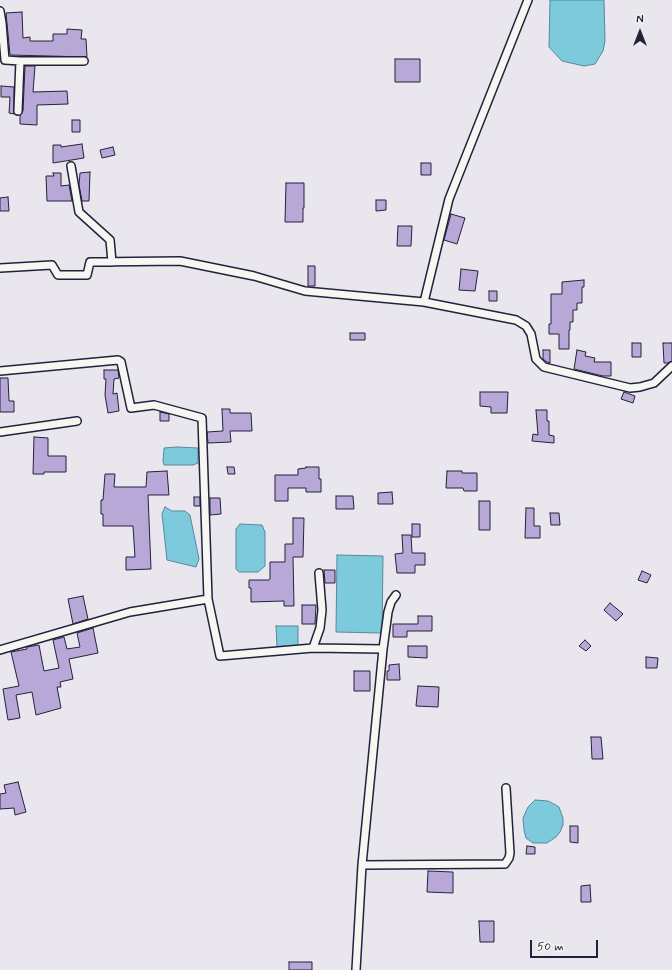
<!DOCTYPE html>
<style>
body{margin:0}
#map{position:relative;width:672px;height:970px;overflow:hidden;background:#eae6ed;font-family:Mynerve,sans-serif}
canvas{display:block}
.north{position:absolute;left:620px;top:12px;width:40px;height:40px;-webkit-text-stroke:3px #f6f6f2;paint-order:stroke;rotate:0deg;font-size:11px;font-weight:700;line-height:16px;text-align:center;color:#22223b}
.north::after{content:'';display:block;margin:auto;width:14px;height:18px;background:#22223b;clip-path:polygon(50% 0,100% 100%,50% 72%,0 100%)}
.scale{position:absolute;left:530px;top:940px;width:68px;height:18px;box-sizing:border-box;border:2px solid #22223b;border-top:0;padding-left:5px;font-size:12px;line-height:14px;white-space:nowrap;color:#22223b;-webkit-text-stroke:3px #f6f6f2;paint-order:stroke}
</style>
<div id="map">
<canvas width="672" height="970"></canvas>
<div class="north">N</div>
<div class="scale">50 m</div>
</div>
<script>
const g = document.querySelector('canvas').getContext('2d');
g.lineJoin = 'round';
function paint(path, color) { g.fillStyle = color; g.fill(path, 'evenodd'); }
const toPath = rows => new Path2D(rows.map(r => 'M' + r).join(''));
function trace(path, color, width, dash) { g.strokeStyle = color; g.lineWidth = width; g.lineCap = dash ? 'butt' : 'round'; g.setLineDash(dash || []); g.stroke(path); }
const water = toPath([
 [550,0,604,0,605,41,603,51,595,64,584,66,562,61,549,47,550,0],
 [177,447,198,448,198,463,193,465,164,465,163,461,164,448,177,447],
 [165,507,172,511,185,511,190,515,199,559,196,567,167,560,162,514,165,507],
 [240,524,262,525,265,532,265,566,258,572,239,572,236,569,236,529,240,524],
 [337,555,383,556,382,633,336,632,337,555],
 [276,626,298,626,298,646,277,647,276,626],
 [535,800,548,801,554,804,559,807,563,818,563,825,560,832,556,837,547,843,533,843,526,838,524,830,523,818,528,807,535,800]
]);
paint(water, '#7dcadc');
trace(water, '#59879c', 1);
const building = toPath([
 [22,12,23,38,30,37,30,41,53,41,53,34,67,34,67,29,82,30,81,39,86,39,87,57,10,55,6,13,22,12],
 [395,59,420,59,420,82,395,82,395,59],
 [25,66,35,66,33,92,67,91,68,104,37,105,37,125,20,124,20,115,23,111,25,66],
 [1,86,14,87,14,114,9,113,10,97,1,97,1,86],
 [72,120,80,120,80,132,72,132,72,120],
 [82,144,84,158,53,163,53,145,61,145,61,147,82,144],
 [113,147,115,155,102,158,100,150,113,147],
 [421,163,431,163,431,175,421,175,421,163],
 [90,172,89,201,82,201,79,185,80,173,90,172],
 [53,173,61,173,61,186,69,185,72,201,47,201,46,176,54,176,53,173],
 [286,183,304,183,304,208,303,208,303,222,285,222,286,183],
 [8,197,9,211,0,211,0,198,8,197],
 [376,200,386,200,386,210,376,211,376,200],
 [451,214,465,218,457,244,444,240,451,214],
 [398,226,412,226,411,246,397,246,398,226],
 [308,266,315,266,315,286,308,286,308,266],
 [461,269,478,271,475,291,459,290,461,269],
 [584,280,584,287,582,287,582,303,577,303,577,310,573,310,573,322,570,322,570,330,569,330,569,349,559,349,559,334,549,334,549,324,551,324,551,294,562,294,562,282,584,280],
 [489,291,497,291,497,301,489,301,489,291],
 [350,333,365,333,365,340,350,340,350,333],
 [632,343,641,343,641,357,632,357,632,343],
 [663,343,672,343,672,361,668,363,664,363,663,343],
 [543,350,550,350,550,363,547,362,543,359,543,350],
 [577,350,586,352,585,356,595,358,594,362,611,362,611,376,603,376,574,369,577,350],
 [104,370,118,370,119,378,114,379,113,394,117,393,119,411,108,413,105,395,106,379,104,379,104,370],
 [0,378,8,378,9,401,14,401,14,412,0,412,0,378],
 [480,392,508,392,507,413,491,413,491,407,480,406,480,392],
 [624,392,635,396,633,403,621,399,624,392],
 [222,409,230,409,230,413,251,413,252,431,230,431,231,442,208,443,207,432,223,431,222,409],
 [536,410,547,410,547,421,549,421,549,435,554,436,554,443,532,441,533,434,538,435,536,410],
 [160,412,169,414,169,421,160,421,160,412],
 [34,437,48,438,48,456,66,456,66,472,44,472,44,474,33,474,34,437],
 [227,467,234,467,235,474,228,474,227,467],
 [306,467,319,467,319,479,321,479,321,492,306,492,306,488,288,488,288,501,275,501,275,475,298,475,298,469,306,468,306,467],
 [167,471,169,495,148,495,151,569,126,570,126,557,135,557,133,526,103,526,103,514,101,514,101,500,103,500,105,474,115,474,114,487,146,487,147,472,167,471],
 [447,471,462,471,462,473,477,473,477,491,464,491,463,488,446,488,447,471],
 [392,492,393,504,378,504,378,493,392,492],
 [336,496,353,496,354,509,336,509,336,496],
 [194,497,200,497,200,506,194,506,194,497],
 [210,498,220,498,221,514,210,515,210,498],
 [479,501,490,501,490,530,479,530,479,501],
 [526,508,534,508,534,526,540,526,540,538,525,538,526,508],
 [550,513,559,513,560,525,551,525,550,513],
 [293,518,304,518,303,557,293,557,294,606,284,606,284,601,251,602,251,588,249,588,249,580,269,580,270,579,270,562,285,562,285,544,293,544,293,518],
 [412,524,420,524,420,537,412,537,412,524],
 [402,535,411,535,412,553,425,553,425,565,415,565,415,573,397,573,395,554,403,553,402,535],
 [324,570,335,570,335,583,325,583,324,570],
 [642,571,651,575,647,583,638,580,642,571],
 [83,596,88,619,73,624,68,599,83,596],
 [610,603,623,614,616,621,604,610,610,603],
 [302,605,316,605,315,624,302,624,302,605],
 [418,616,432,616,432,631,407,631,407,637,393,637,393,624,418,624,418,616],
 [93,628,98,653,69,659,73,679,60,682,61,687,57,687,61,708,36,715,32,692,16,695,20,718,8,720,3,689,19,686,11,652,27,649,27,647,39,645,44,671,59,668,53,640,64,637,67,649,80,647,77,633,93,628],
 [585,640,591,646,586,651,579,646,585,640],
 [408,646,427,646,427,658,408,657,408,646],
 [646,657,658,658,657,668,646,668,646,657],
 [399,664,400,680,387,680,387,671,389,671,389,665,399,664],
 [354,671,370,671,370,691,354,691,354,671],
 [418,686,439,687,438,707,416,706,418,686],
 [591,737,601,737,603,759,592,759,591,737],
 [18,782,26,812,15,815,14,808,0,809,0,794,6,793,4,785,18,782],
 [570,826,578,826,578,843,570,842,570,826],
 [527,846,535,847,535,854,526,854,527,846],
 [428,871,453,872,453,893,427,892,428,871],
 [590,885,591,902,581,902,581,886,590,885],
 [479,921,494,921,494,942,480,942,479,921],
 [289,962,312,962,312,970,289,970,289,962]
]);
paint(building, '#b8a8d8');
trace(building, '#22223b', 1);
const minor = toPath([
 [0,11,2,23,5,60,20,61,84,61],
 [18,111,20,61],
 [71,166,79,212,110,240,112,262],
 [0,268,52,265,58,275,87,275,90,262,180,261,254,276,305,291,424,302,516,320,526,326,531,334,536,359,544,367,630,388,640,387,654,383,672,366],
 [424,302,449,199,528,0],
 [0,371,118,360,121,362,131,408,154,405,202,418,208,599],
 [0,432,77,421],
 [313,648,320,628,322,610,319,573],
 [383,649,388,612,391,602,396,595],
 [0,650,130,612,208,599,220,656,313,648,383,649,362,865,356,970],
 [362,865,505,864,509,858,510,853,506,788]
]);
trace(minor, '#22223b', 10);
trace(minor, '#f6f6f2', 7);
</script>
